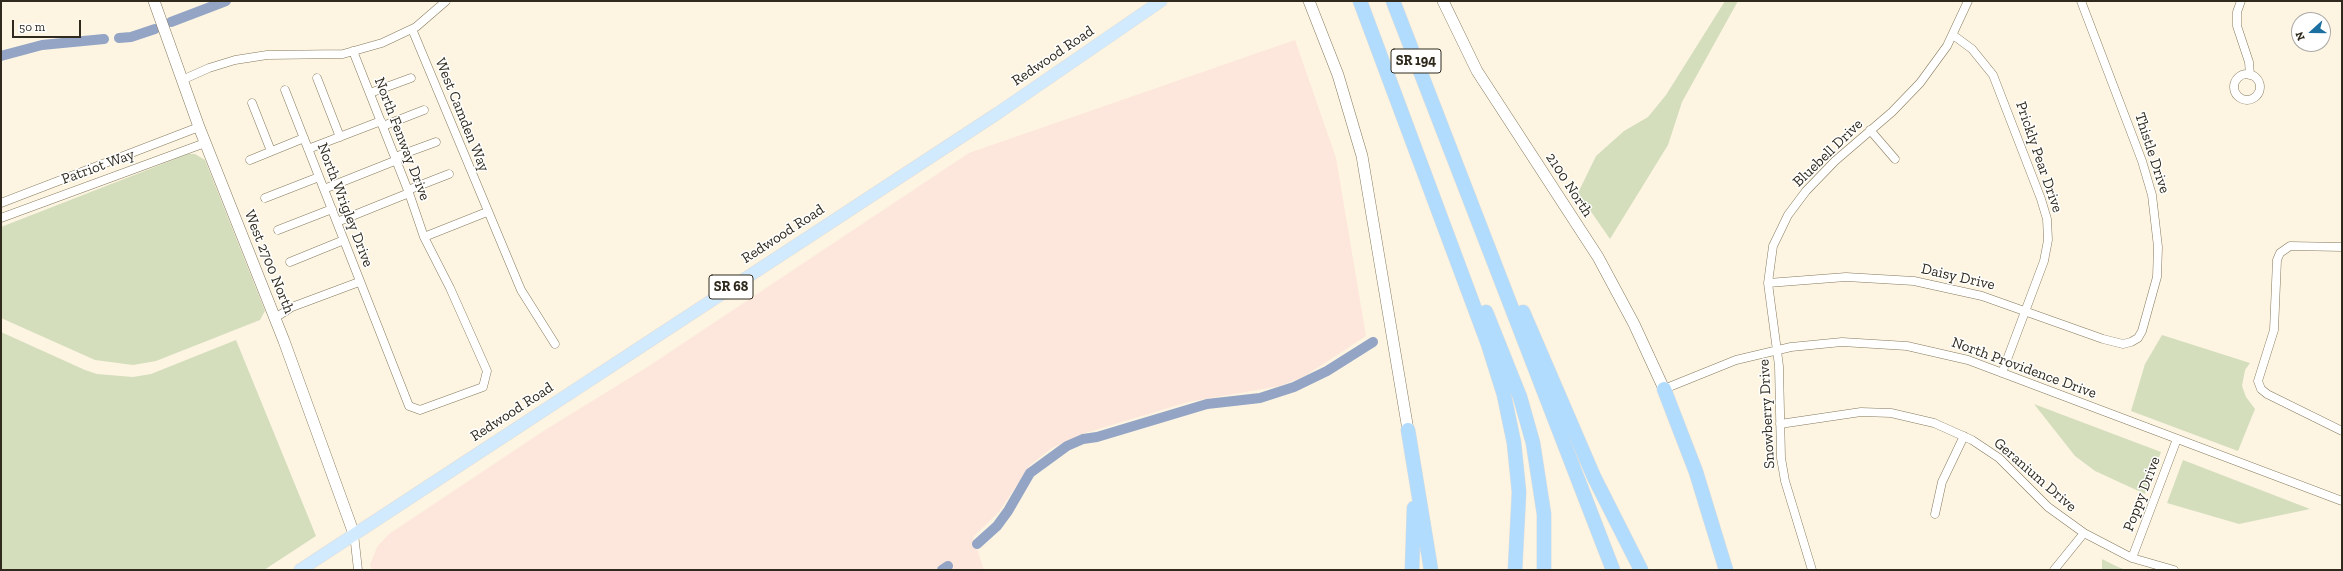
<!DOCTYPE html>
<style>
body{margin:0}
#map{position:relative;width:2343px;height:571px;overflow:hidden;background:#fdf5e2;font-family:"Zilla Slab",serif}
canvas{display:block}
.frame{position:absolute;inset:0;border:2px solid #2f2a1d;pointer-events:none}
.north{position:absolute;left:2291px;top:12px;width:40px;height:40px;box-sizing:border-box;background:#fff;border:1px solid #acaaa5;border-radius:50%;rotate:249deg;font-size:11px;font-weight:700;line-height:16px;text-align:center;color:#2f2a1d}
.north::after{content:'';display:block;margin:auto;width:14px;height:18px;background:#1c70a1;clip-path:polygon(50% 0,100% 100%,50% 72%,0 100%)}
.scale{position:absolute;left:12px;top:20px;width:69px;height:18px;box-sizing:border-box;border:2px solid #2f2a1d;border-top:0;padding-left:5px;font-size:12px;line-height:14px;white-space:nowrap;color:#2f2a1d;-webkit-text-stroke:3px #fff;paint-order:stroke}
</style>
<div id="map">
<canvas width="2343" height="571"></canvas>
<div class="frame"></div>
<div class="north">N</div>
<div class="scale">50 m</div>
</div>
<script>
const g = document.querySelector('canvas').getContext('2d');
g.lineJoin = 'round';
function paint(path, color) { g.fillStyle = color; g.fill(path, 'evenodd'); }
const toPath = rows => new Path2D(rows.map(r => 'M' + r).join(''));
function trace(path, color, width, dash) { g.strokeStyle = color; g.lineWidth = width; g.lineCap = dash ? 'butt' : 'round'; g.setLineDash(dash || []); g.stroke(path); }
function label(font, color, halo, rows, align = 'center') {
  g.font = font + ' "Zilla Slab",serif'; g.lineWidth = 3; g.setLineDash([]); g.textBaseline = 'middle'; g.strokeStyle = halo; g.fillStyle = color; for (const [text, x, y, turn = 0] of rows) {
    g.save(); g.translate(x, y); g.rotate((+turn || 0) * Math.PI / 180); g.textAlign = isNaN(turn) ? turn : align; if (halo) g.strokeText(text, 0, 0); g.fillText(text, 0, 0); g.restore();
  }
}
paint(toPath([
 [1295,40,1336,158,1366,336,1305,376,1280,386,1188,402,1085,433,1052,448,1030,465,999,512,973,537,984,570,372,570,370,565,377,547,389,534,542,432,649,366,969,153]
]), '#fde6db');
paint(toPath([
 [1725,1,1738,1,1682,102,1668,145,1610,239,1578,193,1596,156,1624,131,1648,117,1666,95],
 [188,154,195,154,205,160,265,311,260,320,156,361,133,365,95,360,1,318,1,227],
 [1,332,85,370,97,374,133,377,151,374,236,340,316,536,264,570,1,570],
 [2162,335,2250,363,2245,370,2242,386,2246,397,2255,409,2238,451,2131,411,2145,364],
 [2034,404,2161,452,2145,494,2095,471,2075,456],
 [2183,460,2310,509,2239,524,2167,503],
 [2102,559,2118,567,2126,570,2102,570]
]), '#d4debd');
trace(toPath([
 [171,22,226,1],
 [119,38,131,37,155,29],
 [1,56,42,45,104,39],
 [977,544,997,526,1008,511,1030,473,1067,446,1083,439,1097,437,1207,404,1260,398,1294,387,1327,371,1373,342],
 [942,570,948,566]
]), '#93a4c5', 10);
const street = toPath([
 [2241,1,2237,12,2237,26,2249,62,2250,75],
 [412,29,521,290,555,344],
 [1953,35,1972,49,1993,75,2041,199,2047,219,2048,240,2044,261,2002,373],
 '2234 87a13 13 0 1 1 26 0a13 13 0 1 1-26 0Z',
 [317,78,340,137],
 [182,80,209,68,235,60,267,55,343,54,382,43,416,27,446,1],
 [285,90,409,406,420,410,483,387,487,371,450,288,424,237,409,193,353,51],
 [370,93,411,78],
 [252,103,271,151],
 [383,126,424,110],
 [1870,130,1895,159],
 [308,149,381,121],
 [395,157,436,142],
 [250,160,304,138],
 [324,189,397,160],
 [408,190,449,174],
 [265,198,319,177],
 [1,203,199,127],
 [1,218,205,143],
 [337,222,409,193],
 [278,230,332,209],
 [424,237,487,212],
 [2342,247,2290,246,2280,253,2277,260,2274,330,2258,381,2261,389,2267,394,2342,431],
 [290,262,344,240],
 [1768,283,1846,277,1914,281,1982,296,2103,339,2123,344,2131,342,2138,338,2142,331,2157,277,2158,247,2152,195,2142,161,2081,1],
 [275,318,292,307,359,282],
 [1664,389,1736,360,1791,347,1842,342,1907,346,1968,360,2342,501],
 [1780,424,1861,412,1891,413,1934,423,1972,440,1999,458,2048,507,2084,533,2132,558,2174,570],
 [1935,514,1942,482,1964,436],
 [354,534,358,570],
 [2132,558,2177,439],
 [1812,570,1785,481,1781,458,1779,366,1768,283,1773,246,1788,215,1806,191,1835,161,1892,112,1920,83,1947,46,1968,1],
 [2054,570,2084,533]
]);
const secondary = toPath([
 [154,1,199,127,284,341,354,534],
 [1309,1,1338,75,1362,156,1408,430],
 [1443,1,1477,71,1598,257,1634,324,1664,389]
]);
const primary = toPath([
 [300,570,998,113,1161,1]
]);
const highway = toPath([
 [1360,1,1488,344,1504,395,1514,443,1519,492,1515,570],
 [1393,1,1613,570],
 [1486,312,1520,397,1533,443,1544,514,1544,570],
 [1523,312,1594,477,1641,570],
 [1664,389,1696,472,1726,570],
 [1408,430,1431,570],
 [1412,570,1414,508]
]);
trace(street, '#85795c', 9);
trace(secondary, '#85795c', 12);
trace(primary, '#dedddb', 13);
trace(highway, '#dedddb', 15);
trace(street, '#fff', 8);
trace(secondary, '#fff', 11);
trace(primary, '#d1eafe', 12);
trace(highway, '#b2dcfd', 14);
for (const [x, y, w] of [
 [1416,61,50],
 [731,287,44]
]) { const box = new Path2D(); box.roundRect(x - w / 2, y - 12, w, 24, 3); g.fillStyle = '#fff'; g.fill(box); trace(box, '#2f2a1d', 1); }
label('bold 14px', '#2f2a1d', null, [
 ["SR 194",1416,61],
 ["SR 68",731,287]
]);
label('15px', '#2f2a1d', '#fff', [
 ["Redwood Road",1053,56,-34],
 ["West Camden Way",462,115,68],
 ["North Fenway Drive",402,139,69],
 ["Bluebell Drive",1828,153,-44],
 ["Thistle Drive",2152,153,72],
 ["Prickly Pear Drive",2039,157,71],
 ["Patriot Way",98,167,-20],
 ["2100 North",1569,185,57],
 ["North Wrigley Drive",345,205,69],
 ["Redwood Road",783,234,-33],
 ["West 2700 North",269,262,68],
 ["Daisy Drive",1958,277,13],
 ["North Providence Drive",2024,368,20],
 ["Redwood Road",512,412,-33],
 ["Snowberry Drive",1767,414,-93],
 ["Geranium Drive",2035,475,41],
 ["Poppy Drive",2142,494,-69]
]);
</script>
